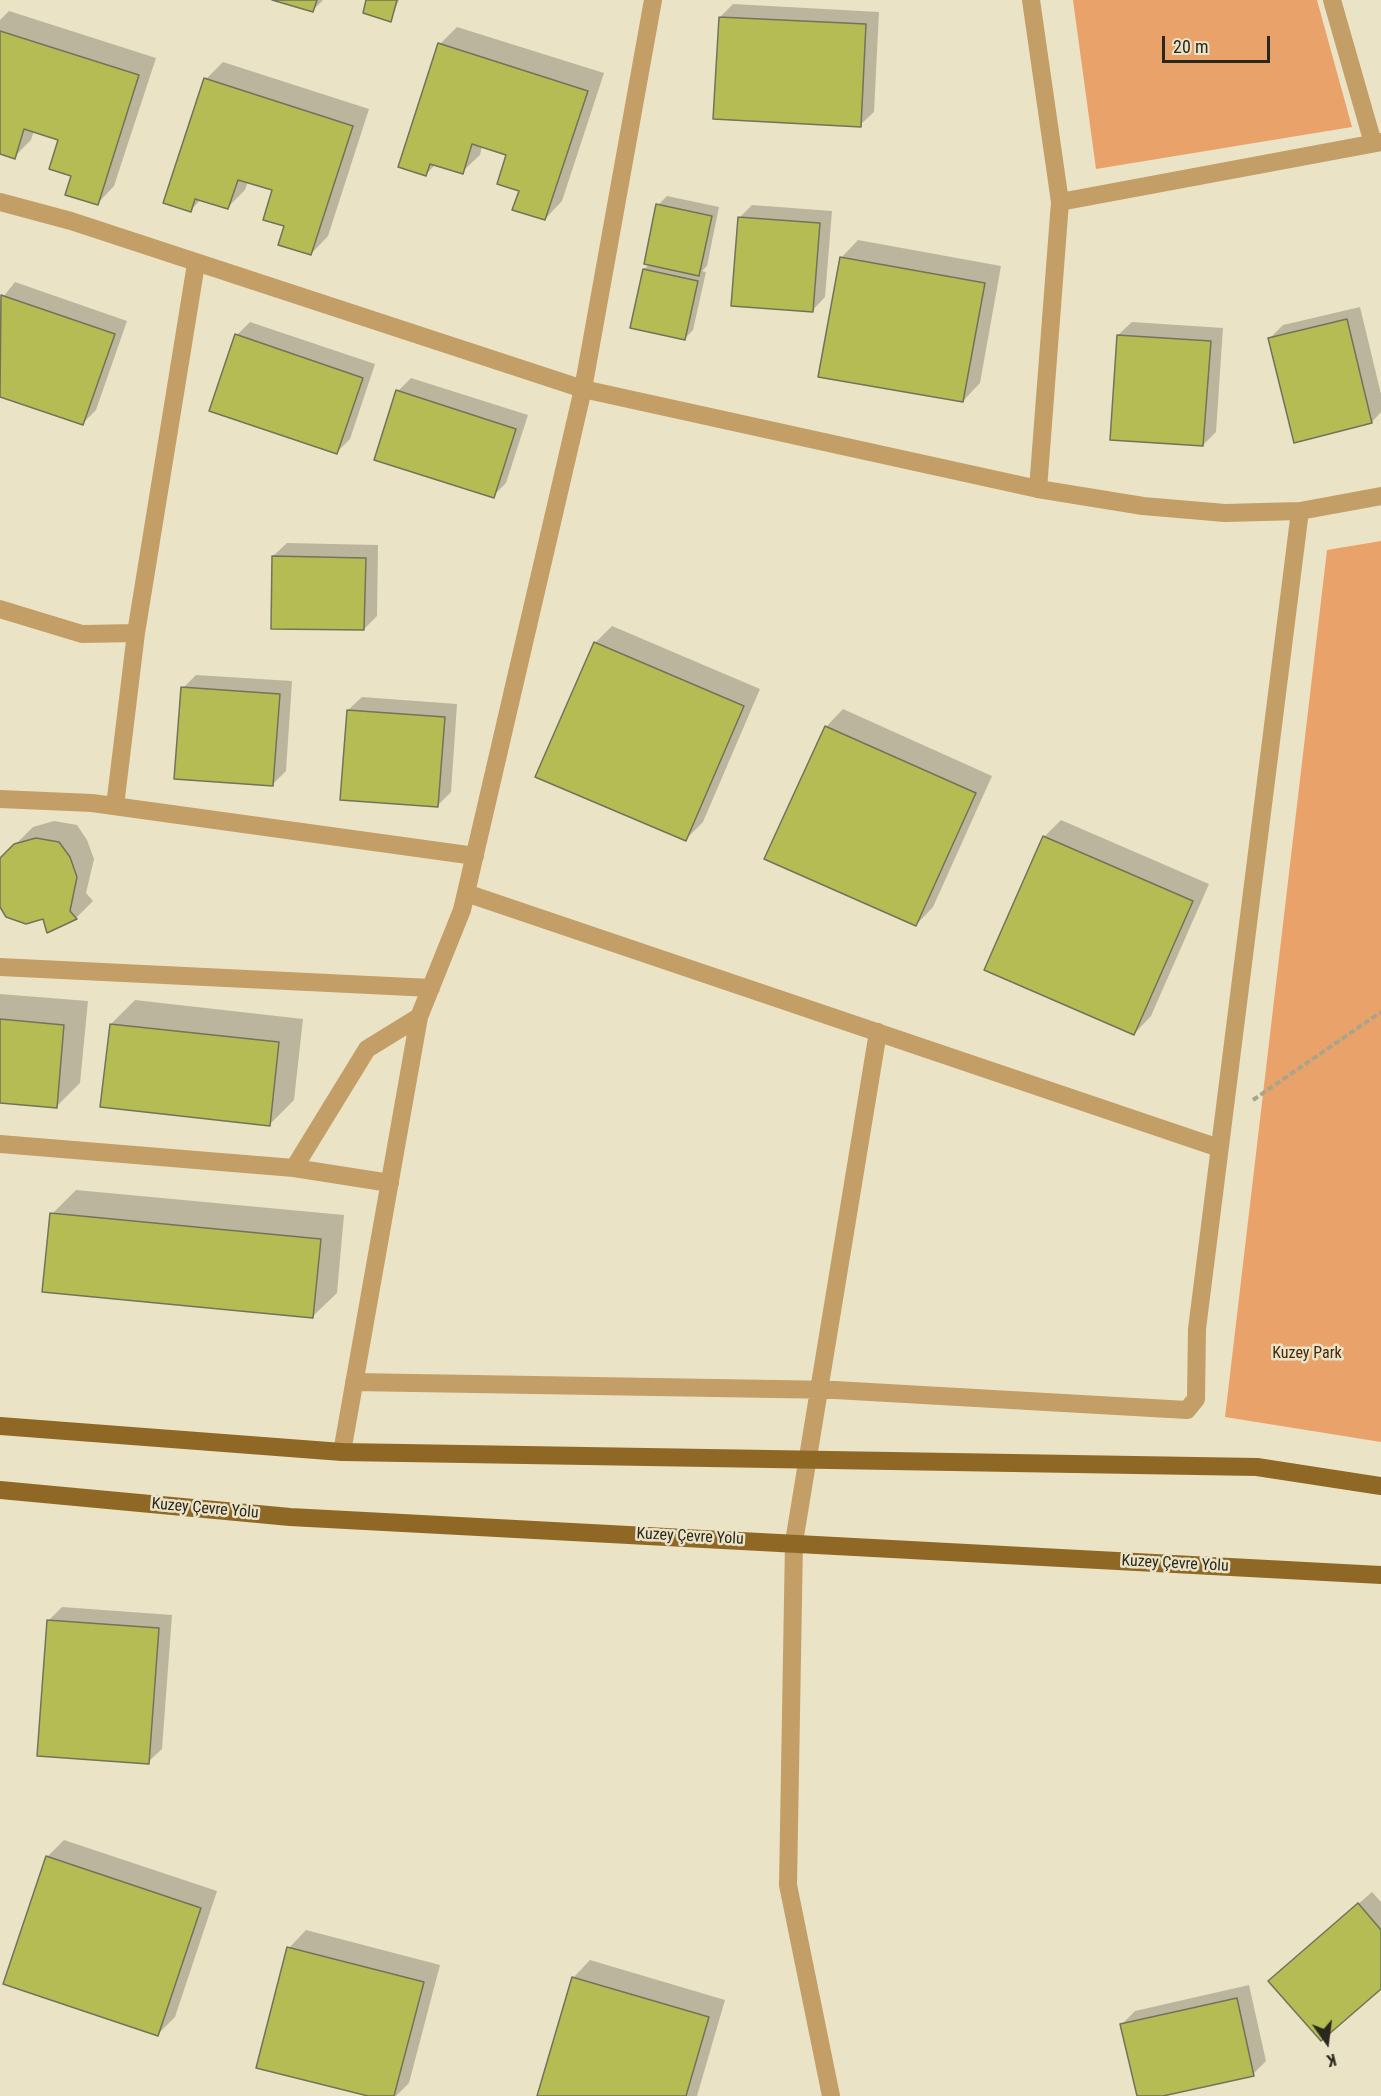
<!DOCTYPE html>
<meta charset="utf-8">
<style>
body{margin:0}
#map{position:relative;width:1381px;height:2096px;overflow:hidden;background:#ebe3c6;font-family:"Roboto Condensed",sans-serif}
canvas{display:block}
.north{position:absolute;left:1297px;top:2012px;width:60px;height:60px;-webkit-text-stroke:4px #ebe3c6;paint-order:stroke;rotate:166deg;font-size:16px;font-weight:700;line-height:24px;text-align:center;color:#2a271c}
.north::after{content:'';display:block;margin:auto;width:21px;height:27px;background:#2a271c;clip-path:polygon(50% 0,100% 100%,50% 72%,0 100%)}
.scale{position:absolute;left:1162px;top:36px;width:108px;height:27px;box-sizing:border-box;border:3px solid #2a271c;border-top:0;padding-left:8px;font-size:18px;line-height:21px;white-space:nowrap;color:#2a271c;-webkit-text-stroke:4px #ebe3c6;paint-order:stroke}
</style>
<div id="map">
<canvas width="1381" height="2096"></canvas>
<div class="north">K</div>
<div class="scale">20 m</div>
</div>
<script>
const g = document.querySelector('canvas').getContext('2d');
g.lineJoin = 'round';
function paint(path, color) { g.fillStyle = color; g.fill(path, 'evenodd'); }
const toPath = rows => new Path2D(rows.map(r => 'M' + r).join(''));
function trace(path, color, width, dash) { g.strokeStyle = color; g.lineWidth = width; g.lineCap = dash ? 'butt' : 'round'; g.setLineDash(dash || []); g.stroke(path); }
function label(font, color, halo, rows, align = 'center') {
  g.font = font + ' "Roboto Condensed",sans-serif'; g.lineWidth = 5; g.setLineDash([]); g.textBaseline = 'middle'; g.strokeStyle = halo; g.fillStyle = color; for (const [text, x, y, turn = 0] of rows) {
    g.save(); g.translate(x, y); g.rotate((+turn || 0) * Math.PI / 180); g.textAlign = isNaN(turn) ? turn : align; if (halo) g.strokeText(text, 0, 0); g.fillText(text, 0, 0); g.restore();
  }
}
paint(toPath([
 [1073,0,1317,0,1352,127,1096,169],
 [1381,541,1381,1442,1225,1417,1327,550]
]), '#e9a26a');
paint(toPath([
 [277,0,323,0,312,11],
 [368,0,399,0,390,20],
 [733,4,879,12,874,112,860,125,720,17],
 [9,11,156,58,114,186,97,204,73,175,60,139,34,131,31,140,14,157,0,152,0,20],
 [457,27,604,73,562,201,545,219,521,190,508,154,482,146,480,155,462,172,436,164,425,175,440,44],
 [223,62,369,109,328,236,311,254,286,226,274,189,248,181,245,190,228,207,201,199,191,210,206,79],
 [667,196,719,207,707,266,702,271,706,272,693,330,684,339,644,269,650,264,658,205],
 [752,205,832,211,825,297,812,311,739,218],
 [858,240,1001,266,980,383,963,401,841,258],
 [15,282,127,321,96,410,83,423,0,395,0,301],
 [1360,307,1381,394,1381,412,1372,422,1270,338,1283,325],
 [250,322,375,364,350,439,337,452,237,335],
 [1132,322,1223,328,1216,432,1203,445,1118,335],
 [411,378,528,415,506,483,493,496,398,391],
 [287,543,378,545,377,616,364,629,273,556],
 [612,626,760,689,703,822,685,840,595,643],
 [196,675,292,681,286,771,273,784,183,688],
 [362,697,457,704,451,792,438,805,348,710],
 [843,709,992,776,933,907,916,925,826,727],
 [1061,820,1209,884,1151,1016,1134,1034,1044,837],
 [54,821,77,825,87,840,94,859,86,893,93,901,76,918,48,931,43,918,0,904,0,860,33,827],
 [0,994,88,1001,80,1083,56,1107,0,1102],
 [135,1000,303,1019,294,1100,270,1124,111,1024],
 [76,1190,344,1215,337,1293,312,1317,52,1214],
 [62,1607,172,1615,162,1749,148,1762,49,1620],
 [64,1840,217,1891,175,2017,157,2035,47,1857],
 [1372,1892,1381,1902,1381,1987,1270,1981],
 [306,1930,440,1965,409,2083,396,2096,375,2096,289,1948],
 [590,1960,725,2000,697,2096,538,2096,573,1978],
 [1249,1985,1266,2061,1253,2074,1156,2096,1138,2096,1122,2024,1135,2011]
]), '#0003');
const building = toPath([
 [272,0,317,0,313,12,272,0],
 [366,0,397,0,391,22,363,13,366,0],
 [719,17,866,24,861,127,713,119,719,17],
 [0,31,139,75,98,205,65,195,71,176,49,169,58,140,24,129,15,159,0,154,0,31],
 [438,43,588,91,545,220,512,210,519,191,497,184,506,155,472,144,463,174,430,164,426,176,398,167,438,43],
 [204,78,353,126,311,255,278,245,284,226,263,220,272,190,238,180,228,209,195,199,191,212,163,203,204,78],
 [656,204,712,216,699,276,644,264,656,204],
 [738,217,820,223,813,312,731,306,738,217],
 [840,257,985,283,963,402,818,377,840,257],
 [643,269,698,281,685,340,630,328,643,269],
 [1,295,115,334,83,425,0,397,1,295],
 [1347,319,1372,423,1294,443,1268,338,1347,319],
 [235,334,363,378,337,454,209,411,235,334],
 [1117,335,1211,341,1203,446,1110,440,1117,335],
 [396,390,516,429,494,498,374,460,396,390],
 [272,556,366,558,364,630,271,629,272,556],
 [594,642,744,706,686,841,535,777,594,642],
 [181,687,280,694,273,786,174,779,181,687],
 [347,710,445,717,438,807,340,800,347,710],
 [825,726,976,793,916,926,764,859,825,726],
 [1043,836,1193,901,1134,1035,984,970,1043,836],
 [36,838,59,842,70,857,77,877,70,911,77,919,47,933,43,919,26,924,6,917,0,907,0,858,14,844,36,838],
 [0,1019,64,1025,57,1108,0,1103,0,1019],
 [110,1024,279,1042,270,1126,100,1107,110,1024],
 [50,1213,321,1239,313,1318,42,1292,50,1213],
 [47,1620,159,1628,149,1764,37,1756,47,1620],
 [46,1856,201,1908,158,2036,3,1984,46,1856],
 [1358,1903,1381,1930,1381,1989,1321,2041,1268,1981,1358,1903],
 [287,1947,424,1982,394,2096,368,2096,256,2068,287,1947],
 [572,1977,709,2017,686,2096,537,2096,572,1977],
 [1237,1998,1254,2076,1163,2096,1137,2096,1120,2024,1237,1998]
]);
paint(building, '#b4bc53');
trace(building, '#717459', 1.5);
trace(toPath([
 [1253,1100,1381,1012]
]), '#aaa48d', 4, [6, 3]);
trace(toPath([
 [1031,0,1060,202,1038,489],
 [1332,0,1373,143],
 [1060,202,1381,142],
 [0,609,82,634,136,633,196,264],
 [0,799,92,803,475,856],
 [115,806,136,633],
 [466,893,1219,1148],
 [0,967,431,988],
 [0,1144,294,1168,390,1183],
 [294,1168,367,1049,419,1017],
 [354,1382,835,1390,1187,1410,1196,1399,1197,1329,1300,511],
 [342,1452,419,1017,462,910,583,389,653,0],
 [831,2096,788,1885,794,1542,878,1032]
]), '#c39e66', 18);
trace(toPath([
 [0,202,71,221,583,389,1038,489,1143,506,1225,513,1300,511,1381,496]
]), '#c39e66', 18);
trace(toPath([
 [0,1426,342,1452,1257,1467,1381,1486],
 [0,1490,290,1517,1381,1575]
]), '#906826', 18);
label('16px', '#49280b', '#ebe3c6', [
 ["Kuzey Park",1307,1354]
]);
label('16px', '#2a271c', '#ebe3c6', [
 ["Kuzey Çevre Yolu",205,1509,5],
 ["Kuzey Çevre Yolu",690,1537,3],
 ["Kuzey Çevre Yolu",1175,1564,3]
]);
</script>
